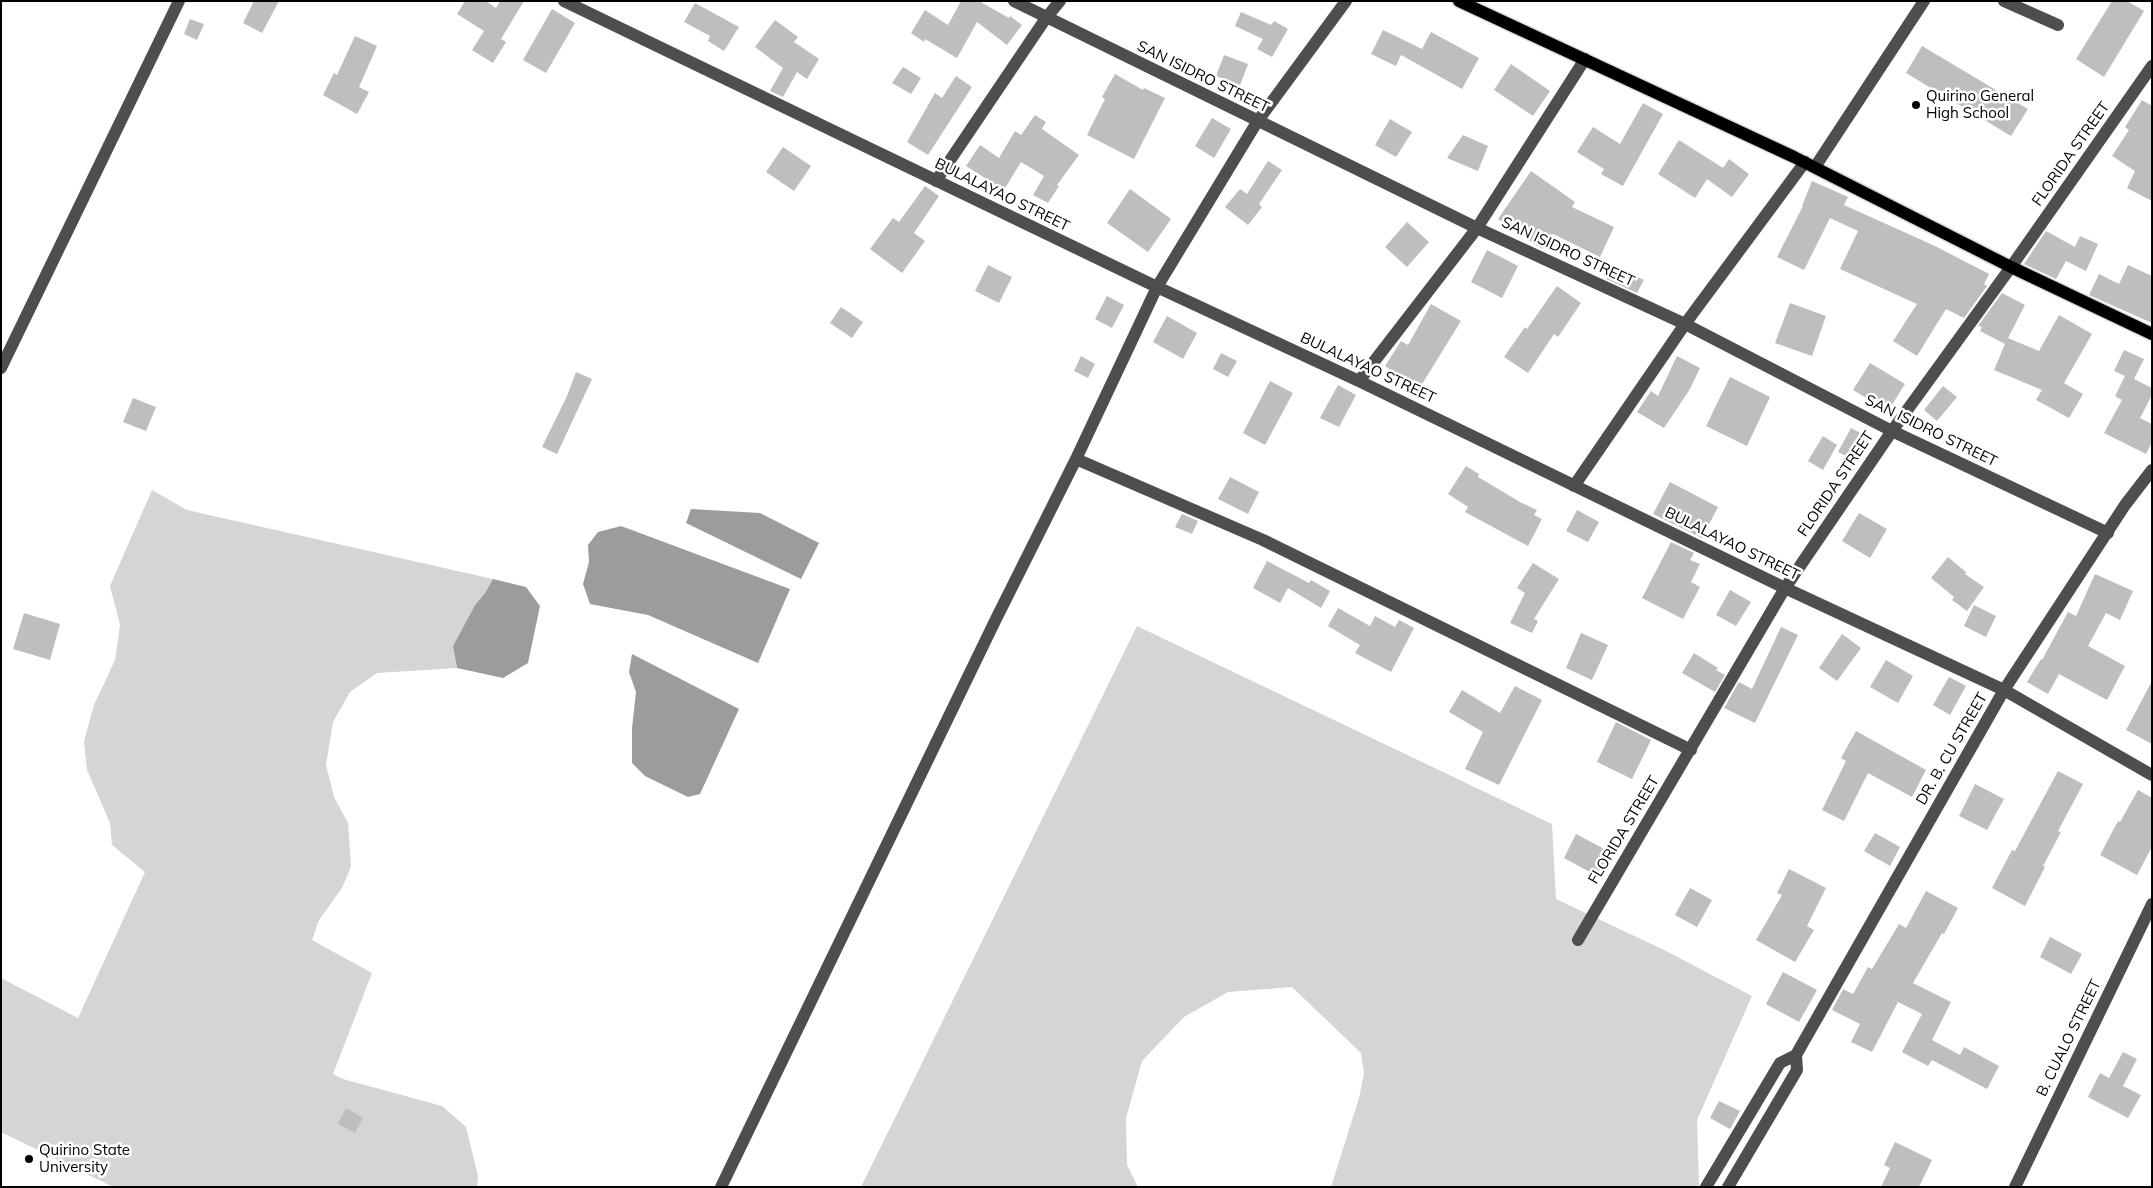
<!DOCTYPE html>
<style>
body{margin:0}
#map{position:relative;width:2153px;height:1188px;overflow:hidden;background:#fff;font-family:Mulish,sans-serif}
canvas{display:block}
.frame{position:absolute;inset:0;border:2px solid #000;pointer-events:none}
</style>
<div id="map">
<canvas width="2153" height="1188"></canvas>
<div class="frame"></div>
</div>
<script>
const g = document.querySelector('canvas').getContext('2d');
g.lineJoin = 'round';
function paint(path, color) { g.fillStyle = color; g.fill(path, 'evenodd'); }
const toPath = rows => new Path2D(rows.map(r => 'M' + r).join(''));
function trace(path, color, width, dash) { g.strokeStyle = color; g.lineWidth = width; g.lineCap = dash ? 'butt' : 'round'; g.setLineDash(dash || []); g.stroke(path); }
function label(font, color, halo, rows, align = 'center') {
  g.font = font + ' Mulish,sans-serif'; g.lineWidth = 5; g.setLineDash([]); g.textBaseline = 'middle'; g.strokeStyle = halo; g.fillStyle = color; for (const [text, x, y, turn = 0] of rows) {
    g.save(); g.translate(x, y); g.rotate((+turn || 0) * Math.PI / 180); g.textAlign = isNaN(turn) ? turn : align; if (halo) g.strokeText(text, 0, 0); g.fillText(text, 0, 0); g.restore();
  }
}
paint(toPath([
 [152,490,187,510,493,579,485,593,475,605,453,646,457,668,377,673,350,692,333,722,326,765,334,797,348,823,351,867,342,888,319,920,312,940,372,973,333,1074,343,1079,442,1106,466,1127,478,1176,477,1187,113,1187,1,1132,1,978,78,1018,145,872,112,845,110,823,87,770,84,741,94,705,115,660,120,625,110,586],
 [1137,626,1552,824,1556,899,1664,950,1752,996,1697,1120,1699,1187,1331,1187,1359,1098,1364,1073,1361,1053,1292,987,1228,992,1184,1017,1142,1061,1126,1118,1127,1165,1138,1187,861,1187]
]), '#d5d5d5');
paint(toPath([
 [691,509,760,513,819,543,801,579,686,523],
 [621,526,790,589,758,663,648,615,590,604,583,584,589,562,588,545,598,532],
 [493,579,526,587,540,606,528,663,503,678,457,668,453,646,475,605,485,593],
 [632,654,739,709,700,794,688,797,645,776,632,763,632,728,636,692,629,672]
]), '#9c9c9c');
paint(toPath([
 [254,1,279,1,262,33,243,23],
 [465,1,486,1,496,8,500,1,524,1,501,39,506,42,493,63,472,50,484,31,457,14],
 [961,1,979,1,1009,18,1010,16,1022,25,1007,45,977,22,957,58,925,39,924,42,911,33,925,10,948,25],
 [2112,1,2127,1,2144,11,2104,77,2076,59],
 [695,3,739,27,724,51,708,41,710,36,684,22],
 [552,9,575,23,546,73,523,60],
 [1241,12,1271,25,1274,21,1288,29,1272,57,1257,49,1263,39,1235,26],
 [190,19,204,24,197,40,184,34],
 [775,20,798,37,794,42,819,59,807,79,797,72,783,97,770,91,783,68,755,47],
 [1383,30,1422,49,1431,32,1479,58,1462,89,1401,55,1396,66,1371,54],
 [355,36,377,46,359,87,369,92,357,114,323,95,334,73,337,75],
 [1922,46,2028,109,2011,136,1906,73],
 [1224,55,1248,64,1240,85,1216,76],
 [1511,64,1550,91,1533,116,1494,90],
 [903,67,921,78,911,94,892,83],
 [1115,74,1143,90,1144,88,1165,98,1134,159,1087,135,1105,99,1102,97],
 [956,76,972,87,928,155,907,142,935,93,942,98],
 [2142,100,2152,106,2152,201,2127,188,2135,171,2112,156,2129,130,2125,127],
 [1643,103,1663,114,1623,186,1601,174,1604,169,1577,152,1593,127,1620,144],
 [1035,115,1046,122,1042,129,1079,155,1057,185,1059,186,1048,203,1033,195,1044,176,1021,162,1004,190,966,166,980,145,999,158,1015,131,1021,135],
 [1212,118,1231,129,1214,158,1195,146],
 [1390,119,1412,132,1396,157,1375,145],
 [1463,135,1488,146,1478,171,1447,158],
 [1679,140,1723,168,1729,159,1749,174,1732,197,1707,179,1695,198,1658,174],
 [783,147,811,166,794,191,766,172],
 [1268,161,1282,170,1259,204,1262,207,1248,225,1225,207,1240,189,1247,194],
 [1531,171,1575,202,1572,207,1614,227,1600,257,1553,234,1542,249,1498,219],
 [1812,181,1848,197,1844,205,1935,246,1989,274,1984,284,1987,286,1964,318,1946,309,1917,356,1893,341,1917,304,1840,269,1858,231,1830,218,1804,270,1777,257,1803,206,1802,206],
 [925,186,939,196,914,233,925,241,902,273,870,249,893,218,899,222],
 [1130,189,1171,219,1148,252,1107,223],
 [1407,222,1429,242,1407,267,1385,247],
 [2046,231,2075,247,2080,236,2098,244,2086,271,2066,261,2056,279,2024,264],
 [1487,250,1518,266,1502,298,1471,282],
 [988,265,1012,277,999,303,975,291],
 [1613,265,1644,280,1637,293,1606,279],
 [2128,265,2152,276,2152,323,2089,295,2099,274,2119,284],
 [1557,286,1581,303,1558,337,1554,334,1528,373,1504,357,1525,327,1527,329],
 [2002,293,2025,305,2008,338,2039,351,2059,315,2092,334,2064,383,2083,394,2069,418,2036,400,2042,390,1994,370,2005,344,1980,331,1982,327,1978,326],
 [1107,296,1124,305,1112,328,1095,319],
 [1790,303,1826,316,1812,356,1775,343],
 [1431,304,1461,321,1419,389,1385,366,1401,341,1408,345],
 [841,307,863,322,852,338,830,323],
 [1167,316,1197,333,1183,359,1153,342],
 [2124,350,2144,359,2134,379,2152,388,2152,395,2140,418,2152,424,2152,442,2146,454,2104,433,2122,400,2115,396,2125,376,2114,371],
 [1221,353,1237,361,1228,377,1213,369],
 [1081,356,1095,364,1088,378,1074,371],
 [1677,356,1700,368,1690,389,1664,428,1637,412,1651,391,1658,396],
 [1870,363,1905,384,1888,411,1853,390],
 [576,372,592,379,557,454,542,447,567,396],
 [1730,377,1770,397,1747,446,1706,426],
 [1270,381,1293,393,1265,445,1243,433],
 [1338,385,1356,395,1339,427,1320,418],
 [1943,386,1957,397,1937,421,1924,410],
 [133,398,156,407,146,431,123,422],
 [1851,428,1870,438,1858,462,1838,452],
 [1823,436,1837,445,1823,470,1808,461],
 [1466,466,1479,474,1478,477,1520,502,1537,510,1534,515,1542,519,1528,546,1465,512,1468,507,1448,494],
 [1230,477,1259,492,1248,514,1218,499],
 [1670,482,1718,507,1702,538,1653,514],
 [1577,510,1599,522,1588,542,1566,531],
 [1859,513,1887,529,1870,558,1842,541],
 [1182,514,1198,521,1192,534,1175,527],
 [1671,542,1694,553,1690,560,1700,564,1691,582,1700,587,1683,619,1642,598],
 [1948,557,1966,572,1965,574,1984,587,1967,611,1952,600,1954,597,1931,578],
 [1267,561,1309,583,1311,580,1330,591,1321,608,1288,588,1280,603,1253,588],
 [1533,563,1559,579,1534,619,1538,621,1532,633,1510,623,1525,593,1517,588],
 [2095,574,2133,591,2120,620,2106,613,2088,646,2125,666,2107,700,2059,674,2048,694,2027,682,2041,659,2042,660,2068,612,2076,616],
 [1730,590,1751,602,1736,626,1716,615],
 [1974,605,1996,616,1986,637,1964,626],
 [1338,608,1370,626,1375,616,1395,627,1399,620,1414,628,1391,672,1355,653,1360,645,1328,626],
 [24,613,60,624,50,660,13,649],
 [1781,627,1798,635,1755,723,1724,708,1739,682,1752,689],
 [1581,633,1608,645,1592,680,1566,668],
 [1842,634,1861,648,1837,681,1819,668],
 [1694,653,1718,668,1716,670,1725,675,1715,692,1682,673],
 [1886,660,1913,676,1898,703,1870,687],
 [1949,677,1966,686,1950,715,1933,705],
 [2152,681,2152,744,2126,730],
 [1515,686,1542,700,1499,785,1465,769,1483,732,1449,712,1462,690,1500,713],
 [1616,722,1651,740,1632,779,1597,762],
 [1856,731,1926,770,1912,797,1868,773,1844,821,1822,810,1846,761,1841,758],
 [2058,771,2083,784,2058,831,2061,832,2043,866,2045,867,2025,906,1992,888,2012,850,2015,851],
 [1975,784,2004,799,1987,830,1959,816],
 [2138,790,2152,798,2152,847,2137,875,2100,855,2118,821,2120,822],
 [1875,833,1900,847,1890,866,1864,851],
 [1576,834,1610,852,1597,876,1564,858],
 [1789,869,1826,888,1807,926,1814,930,1795,962,1756,940,1782,895,1777,893],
 [1690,888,1712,900,1697,927,1675,915],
 [1926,891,1958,908,1944,934,1942,933,1913,983,1951,1002,1932,1040,1960,1055,1964,1047,1999,1066,1987,1089,1932,1060,1928,1066,1902,1052,1922,1014,1898,1002,1872,1052,1851,1042,1860,1024,1832,1010,1843,989,1853,994,1868,967,1872,969,1899,924,1906,928],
 [2050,937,2082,954,2071,974,2040,957],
 [1783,972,1817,990,1799,1022,1766,1004],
 [2123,1052,2137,1059,2123,1086,2141,1095,2128,1118,2088,1097,2100,1073,2109,1078],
 [1719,1101,1740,1111,1730,1129,1710,1118],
 [346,1108,363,1118,355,1133,338,1124],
 [1895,1142,1932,1160,1919,1187,1881,1187,1890,1168,1884,1165]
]), '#bebebe');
const major = toPath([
 [1459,1,1794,157,2011,267,2152,334]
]);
trace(major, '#dbdbdb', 15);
trace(toPath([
 [564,1,1157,287,1359,381,1785,588,2004,690,2152,775],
 [1014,1,1477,228,1685,324,1892,431,2108,533],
 [2004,1,2058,25],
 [1815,167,1924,1],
 [936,181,1046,18,1060,1],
 [1,368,179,1],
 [1359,381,1477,228,1585,59],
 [1076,459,1263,540,1691,750],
 [1574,486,1685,324,1805,162],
 [1578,940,1785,588,1892,431,2011,267,2152,66],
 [721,1187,995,621,1076,459,1157,287,1257,122,1346,1],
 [1706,1187,1780,1063,1796,1055],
 [1728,1187,1797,1070,1796,1055,2004,690,2125,505,2152,470],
 [2015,1187,2152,904]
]), '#4e4e4e', 12);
trace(major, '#000', 12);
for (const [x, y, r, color] of [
 [1916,105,5,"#000"],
 [29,1159,5,"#000"]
]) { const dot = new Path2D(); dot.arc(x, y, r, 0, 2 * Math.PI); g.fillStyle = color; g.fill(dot); trace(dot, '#fff', 2); }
label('15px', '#000', '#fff', [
 ["SAN ISIDRO STREET",1203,77,26],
 ["FLORIDA STREET",2071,154,-55],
 ["BULALAYAO STREET",1002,195,26],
 ["SAN ISIDRO STREET",1568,252,25],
 ["BULALAYAO STREET",1368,368,25],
 ["SAN ISIDRO STREET",1931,431,26],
 ["FLORIDA STREET",1836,484,-56],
 ["BULALAYAO STREET",1732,544,26],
 ["DR. B. CU STREET",1952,749,-60],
 ["FLORIDA STREET",1624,830,-59],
 ["B. CUALO STREET",2069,1038,-64]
]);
label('15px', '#000', '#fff', [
 ["Quirino General",1926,96],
 ["High School",1926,113],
 ["Quirino State",39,1150],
 ["University",39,1167]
], 'left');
</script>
